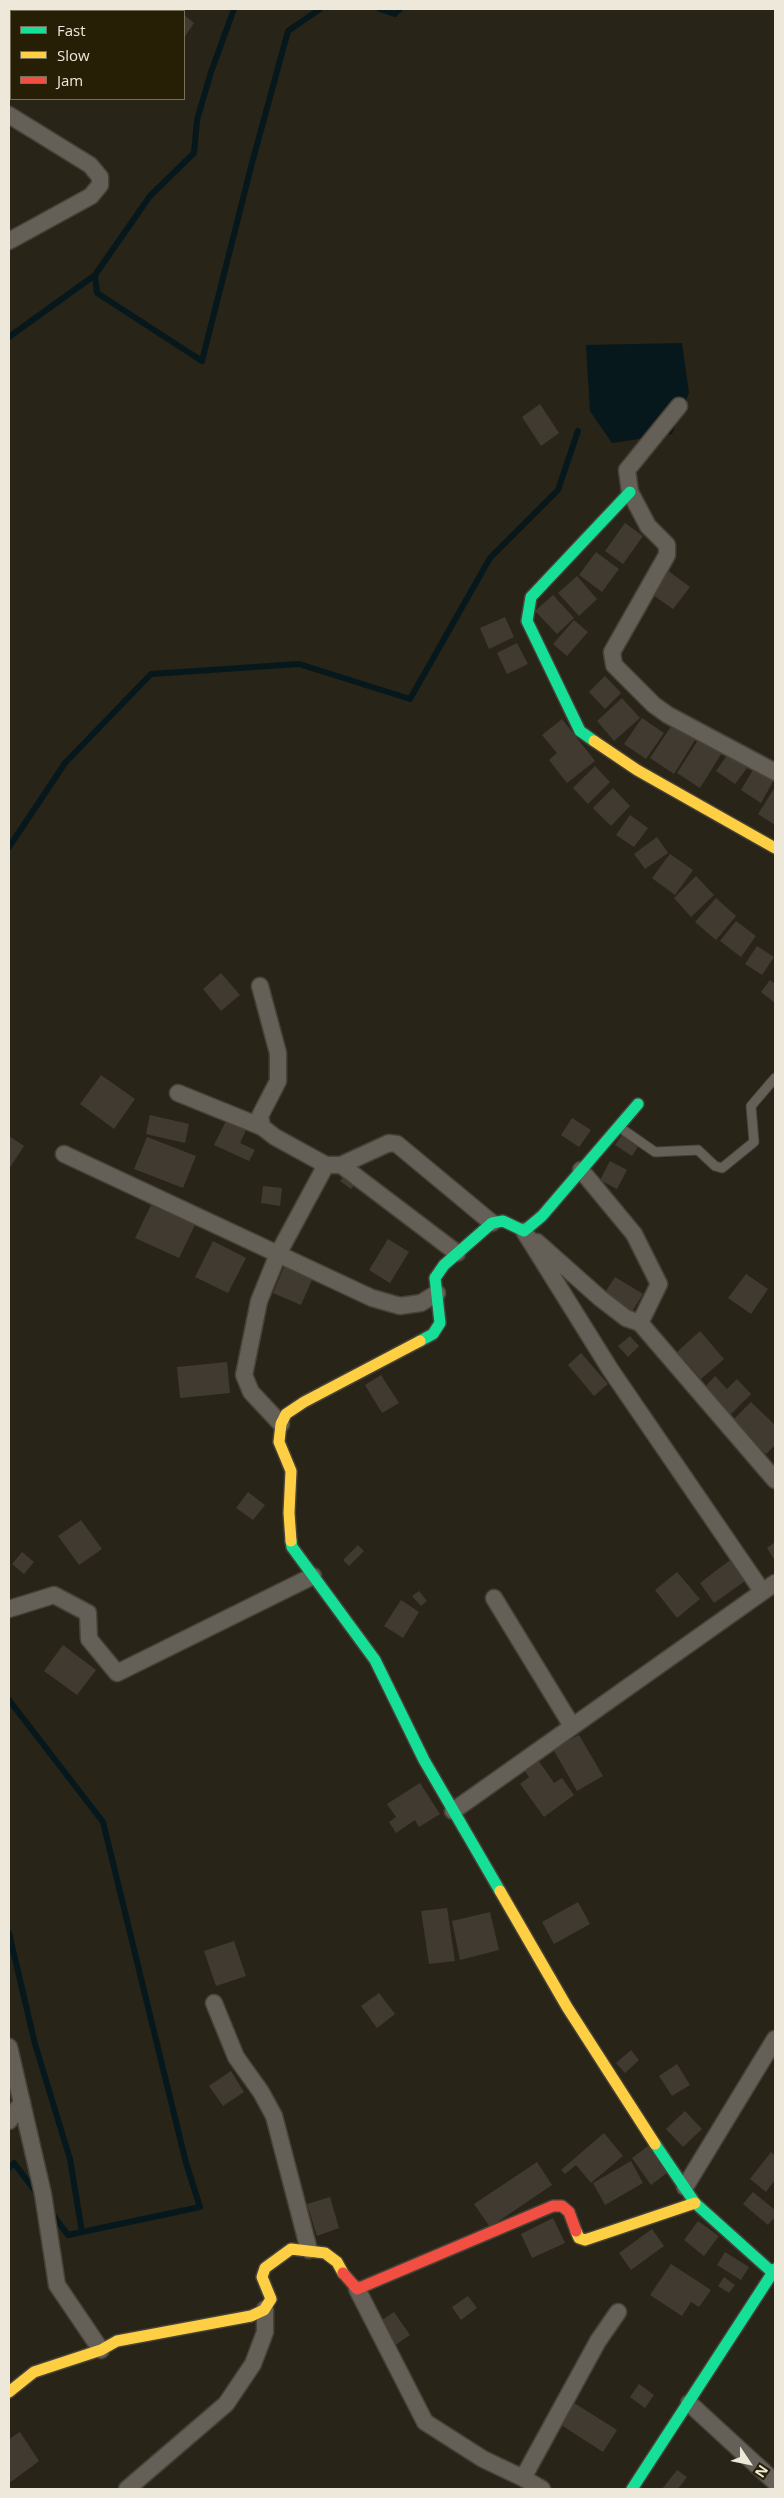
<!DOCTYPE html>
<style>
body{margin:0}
#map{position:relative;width:784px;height:2498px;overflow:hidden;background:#292418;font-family:"Open Sans",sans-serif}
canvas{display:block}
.frame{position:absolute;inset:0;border:10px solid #ede8d9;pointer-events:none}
.legend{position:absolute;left:10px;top:10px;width:175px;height:90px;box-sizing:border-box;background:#271e06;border:1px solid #766f5a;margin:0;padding:6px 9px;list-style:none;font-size:15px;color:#ede8d9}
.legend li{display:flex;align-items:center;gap:10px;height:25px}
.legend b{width:25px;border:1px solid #766f5a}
.north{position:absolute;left:724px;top:2438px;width:50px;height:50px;-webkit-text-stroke:4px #271e06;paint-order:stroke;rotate:124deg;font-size:14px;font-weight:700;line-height:20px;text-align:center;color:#ede8d9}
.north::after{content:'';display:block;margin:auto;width:18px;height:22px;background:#ede8d9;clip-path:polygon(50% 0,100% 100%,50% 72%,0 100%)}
</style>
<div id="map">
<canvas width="784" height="2498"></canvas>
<div class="frame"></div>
<ul class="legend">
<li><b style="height:6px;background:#16e098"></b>Fast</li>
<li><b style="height:6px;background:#ffcf43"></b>Slow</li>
<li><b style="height:6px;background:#f24e42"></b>Jam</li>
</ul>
<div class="north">N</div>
</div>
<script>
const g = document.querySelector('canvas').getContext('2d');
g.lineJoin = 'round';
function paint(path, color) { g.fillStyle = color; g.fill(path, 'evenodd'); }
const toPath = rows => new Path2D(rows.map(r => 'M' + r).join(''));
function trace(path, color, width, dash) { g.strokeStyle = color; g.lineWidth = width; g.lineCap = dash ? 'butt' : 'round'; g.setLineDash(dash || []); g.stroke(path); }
paint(toPath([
 [682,343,689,393,672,434,612,443,590,411,586,345]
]), '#06181b');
trace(toPath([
 [234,9,211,72,197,120,194,153,150,196,95,275,97,293,202,361,252,163,288,31,320,9],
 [380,9,395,14,400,9],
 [9,337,95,275],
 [9,847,65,763,151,674,299,664,410,699,490,558,558,490,578,431],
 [9,1700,103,1822,186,2163,200,2207,68,2235,50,2211],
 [9,1933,35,2044,70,2159,82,2232],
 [9,2168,14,2163,38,2195]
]), '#06181b', 6);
paint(toPath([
 [184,15,194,23,184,38],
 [540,404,559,433,541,446,522,417],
 [625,523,643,536,623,564,605,551],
 [596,552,619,569,602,592,579,575],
 [667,570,690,587,673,609,650,593],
 [577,576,597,599,579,616,558,593],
 [553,595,574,618,557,634,535,611],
 [505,617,514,637,489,649,480,628],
 [574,620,588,632,567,656,553,644],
 [517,643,528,664,507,674,497,653],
 [605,676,621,693,605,709,589,692],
 [622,698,640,718,614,741,597,721],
 [642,718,664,733,646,759,624,744],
 [562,719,595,761,567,783,549,760,557,753,542,735],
 [672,725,695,740,674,774,650,758],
 [700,737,723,751,700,788,677,773],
 [728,754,747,768,735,784,716,771],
 [595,766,610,782,588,804,573,788],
 [754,768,774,780,761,803,741,790],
 [775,787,775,825,758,814],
 [613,788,630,806,611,826,593,808],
 [630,815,648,828,634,847,616,835],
 [657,837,668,853,645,869,634,854],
 [670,854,693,870,675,895,652,878],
 [696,876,714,895,691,917,674,898],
 [716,898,736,916,716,940,695,922],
 [736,921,756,936,741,957,720,941],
 [757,946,774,957,762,975,745,964],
 [221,973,240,995,221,1011,203,989],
 [770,980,775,984,775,1003,761,992],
 [101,1075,135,1099,114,1129,80,1104],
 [150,1115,189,1124,185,1143,146,1134],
 [572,1118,591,1130,579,1147,561,1135],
 [227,1119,247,1128,240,1143,255,1150,249,1161,214,1145],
 [623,1133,640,1143,632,1156,615,1145],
 [9,1136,24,1146,9,1169],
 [147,1137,196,1156,183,1188,134,1169],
 [610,1161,627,1170,617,1189,600,1180],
 [347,1172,358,1181,351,1189,340,1181],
 [263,1186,282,1188,280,1206,261,1203],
 [151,1205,195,1225,179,1258,135,1238],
 [388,1239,409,1252,390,1283,369,1270],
 [213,1241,246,1258,228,1293,195,1277],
 [287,1260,315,1273,301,1305,273,1293],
 [746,1274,768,1289,751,1314,728,1298],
 [615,1277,643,1294,630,1315,602,1297],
 [700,1331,724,1359,701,1379,677,1352],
 [630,1336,639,1346,628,1357,618,1346],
 [581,1353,608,1384,594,1396,568,1365],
 [227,1362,230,1393,180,1398,177,1367],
 [381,1375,399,1403,382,1413,365,1385],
 [715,1376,727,1389,737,1379,751,1394,729,1416,703,1389],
 [751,1402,775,1425,775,1445,766,1454,732,1421],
 [248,1492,265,1505,253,1520,236,1508],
 [81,1520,102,1549,79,1565,58,1536],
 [775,1542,775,1561,767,1548],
 [358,1545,364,1551,349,1566,343,1560],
 [22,1552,34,1562,24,1574,12,1564],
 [730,1560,745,1581,714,1603,700,1583],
 [677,1572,700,1599,677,1618,655,1590],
 [419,1591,427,1601,421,1606,412,1596],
 [401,1600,419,1612,403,1638,384,1626],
 [63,1645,96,1670,77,1695,44,1671],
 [579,1735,603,1776,577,1791,553,1749],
 [536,1757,554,1783,562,1778,574,1795,544,1817,520,1784,529,1777,522,1767],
 [420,1783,440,1814,419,1827,415,1820,396,1833,389,1822,396,1817,387,1804],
 [578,1902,590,1924,554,1944,542,1922],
 [447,1908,455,1961,429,1964,421,1911],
 [490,1912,499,1950,460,1960,452,1921],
 [234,1941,246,1976,216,1986,204,1951],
 [379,1993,395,2014,377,2028,361,2006],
 [631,2050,639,2060,625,2073,616,2063],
 [677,2064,690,2085,672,2096,659,2076],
 [231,2071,244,2092,223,2106,209,2086],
 [685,2111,702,2129,683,2147,666,2129],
 [604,2133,623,2156,591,2183,576,2165,565,2174,561,2170],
 [648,2146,667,2173,651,2185,632,2158],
 [771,2152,775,2156,775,2180,766,2192,750,2179],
 [631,2161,643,2183,605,2205,593,2183],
 [537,2162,552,2185,490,2227,474,2204],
 [753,2192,775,2210,775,2217,768,2225,743,2204],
 [330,2197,339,2228,317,2236,307,2204],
 [553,2218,565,2243,532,2258,521,2234],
 [698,2221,719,2236,704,2256,684,2240],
 [652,2229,664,2246,631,2270,619,2253],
 [725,2252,749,2267,741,2280,717,2265],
 [671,2264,711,2290,699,2307,691,2302,682,2316,650,2295],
 [724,2277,735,2285,729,2293,718,2286],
 [468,2296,477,2308,461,2320,452,2307],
 [394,2312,410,2335,394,2346,379,2322],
 [639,2384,654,2395,645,2408,630,2397],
 [571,2401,617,2430,603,2452,558,2423],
 [20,2432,39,2461,11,2482,9,2479,9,2439],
 [677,2470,687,2477,678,2489,662,2489]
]), '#413a31');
const lane = toPath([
 [619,1127,655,1152,698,1150,715,1166,722,1168,754,1142,751,1106,775,1078]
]);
const street = toPath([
 [9,115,90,165,100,177,100,185,91,196,9,241],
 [679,406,627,470,630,492,648,526,667,545,667,555,612,652,614,665,654,705,668,715,775,772],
 [260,986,278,1053,278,1081,260,1116,262,1127,275,1137,326,1165,341,1165,389,1143,397,1144,492,1223],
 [178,1093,262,1127],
 [64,1154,372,1298,400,1306,421,1303,437,1293],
 [341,1165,457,1253],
 [581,1170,634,1234,659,1284,640,1323,775,1480],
 [524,1231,610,1369,762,1591],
 [537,1242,600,1298,626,1318,640,1323],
 [281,1424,251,1392,244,1375,259,1301,278,1254,326,1165],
 [494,1598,572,1726],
 [9,1609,54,1595,88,1613,89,1639,117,1673,313,1576],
 [453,1811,775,1583],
 [214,2003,236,2057,261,2092,274,2116,309,2250],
 [9,2047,43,2194,57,2285,101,2350],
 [9,2121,22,2102],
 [685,2187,775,2039],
 [357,2289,425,2422,483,2459,523,2478,542,2489],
 [689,2403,775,2482],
 [523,2478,598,2341,618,2312],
 [127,2489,226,2404,253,2364,265,2332,265,2309]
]);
const fast = toPath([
 [594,741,580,731,527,621,531,597,630,492],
 [420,1341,433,1334,440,1323,435,1278,444,1265,492,1223,503,1221,524,1231,542,1216,638,1104],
 [291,1541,292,1547,375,1660,424,1760,500,1891],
 [655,2144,695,2203,773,2273],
 [632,2489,775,2269]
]);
const slow = toPath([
 [594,741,637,770,775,848],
 [291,1541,289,1513,291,1471,279,1442,281,1424,286,1414,304,1402,420,1341],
 [500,1891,567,2007,655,2144],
 [576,2231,579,2238,585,2240,695,2203],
 [9,2392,34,2372,101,2350,117,2341,251,2316,264,2310,271,2299,262,2277,265,2268,291,2249,325,2253,337,2262,343,2273]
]);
const jam = toPath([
 [343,2273,357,2289,553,2206,562,2206,569,2212,576,2231]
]);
trace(lane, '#464237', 11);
trace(street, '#464237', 19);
trace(fast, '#464237', 14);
trace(slow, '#464237', 14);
trace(jam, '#464237', 14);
trace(lane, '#646057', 9);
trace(street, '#646057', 16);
trace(fast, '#16e098', 11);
trace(slow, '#ffcf43', 11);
trace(jam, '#f24e42', 11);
</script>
